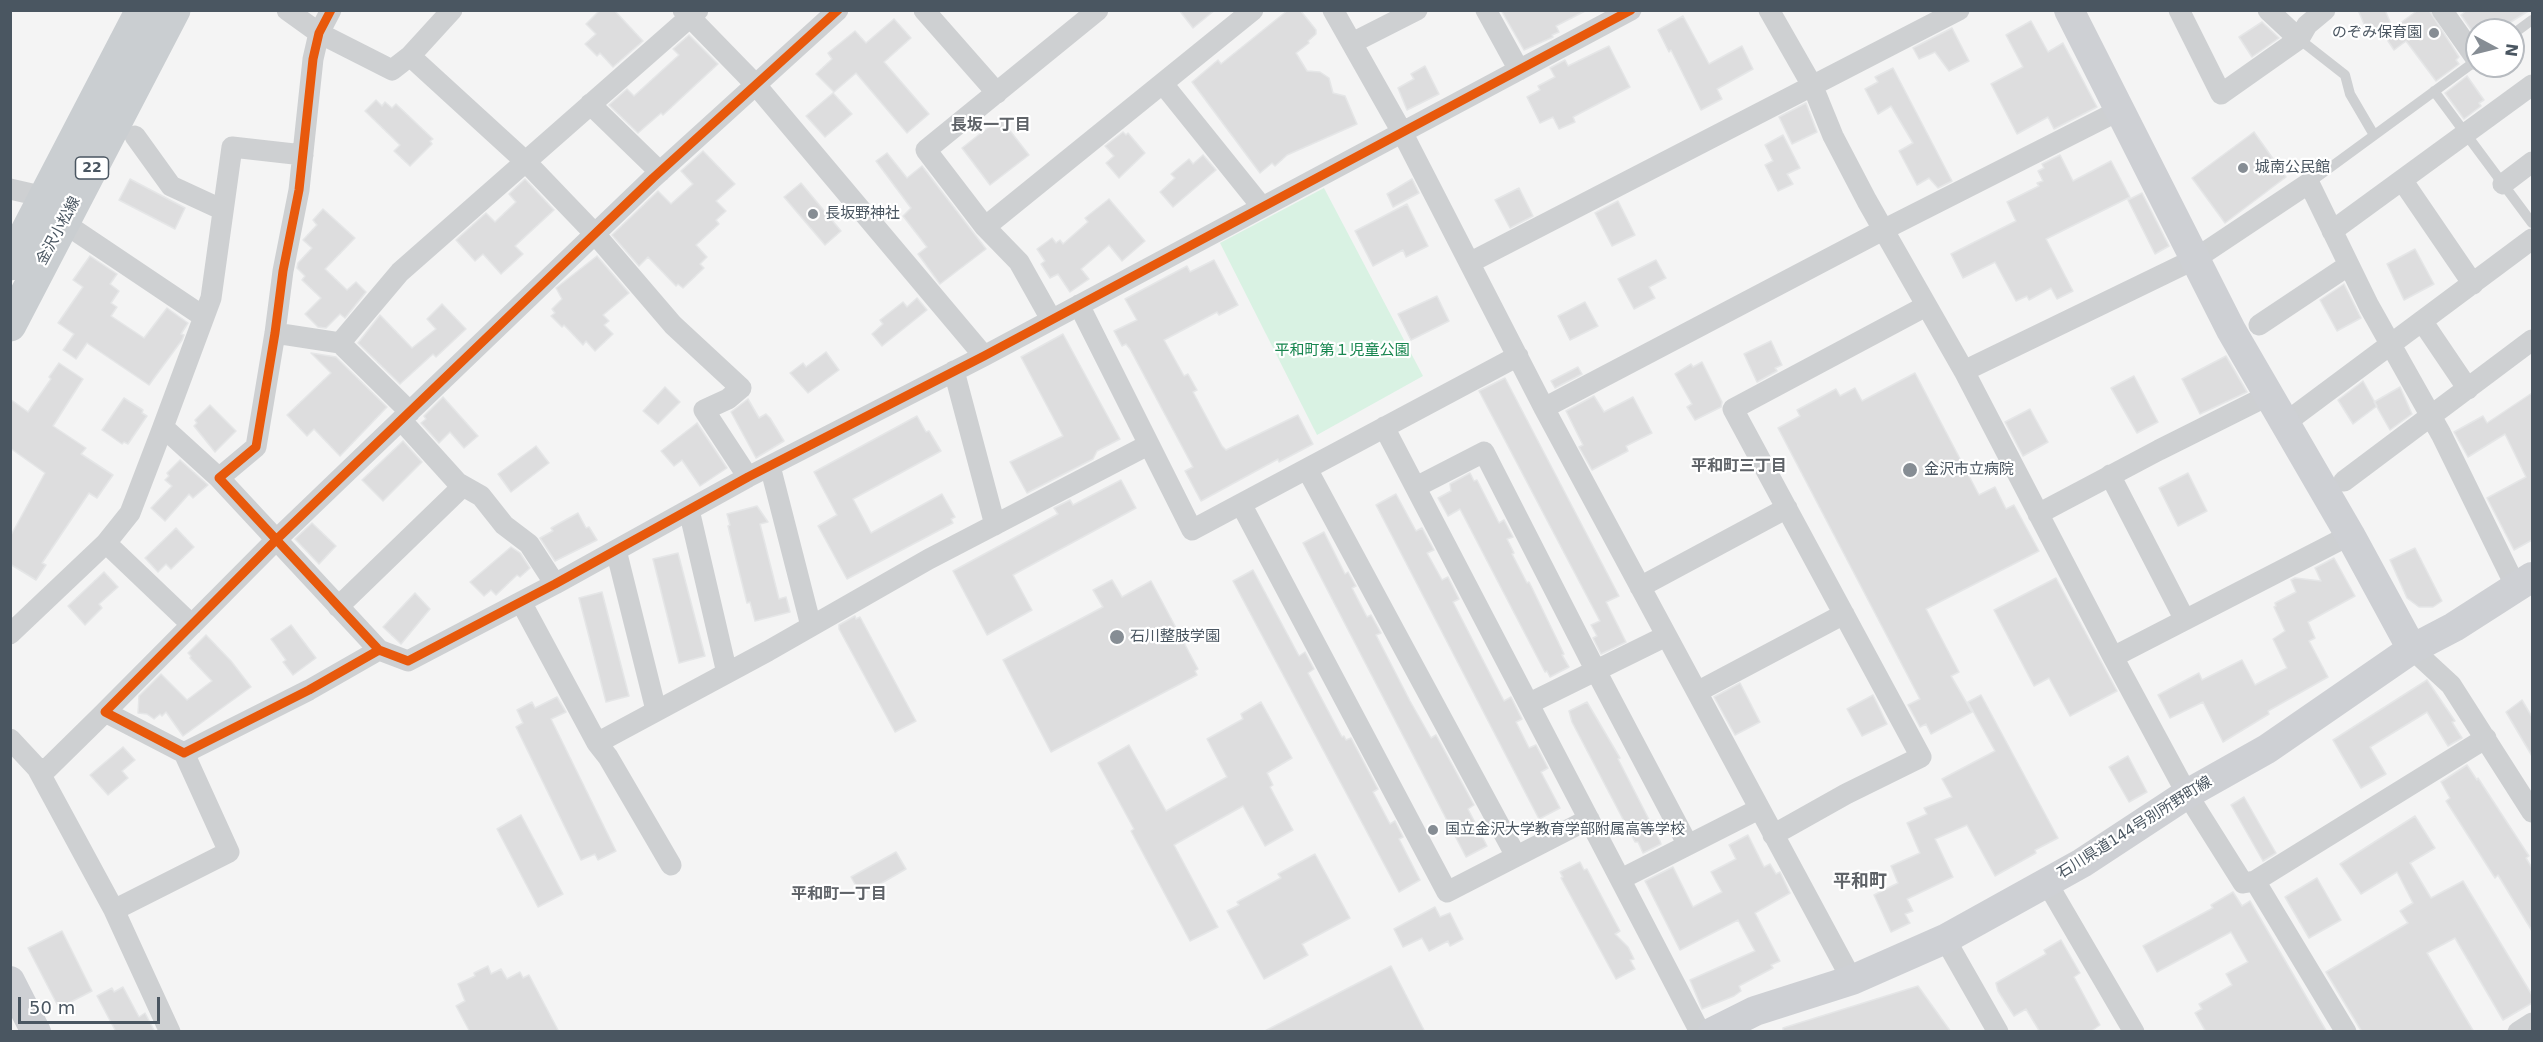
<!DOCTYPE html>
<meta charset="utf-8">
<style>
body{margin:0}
#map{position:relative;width:2543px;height:1042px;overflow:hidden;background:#f4f4f4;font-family:"DejaVu Sans",sans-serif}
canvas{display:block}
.frame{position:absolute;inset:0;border:12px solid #4a5661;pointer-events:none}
.north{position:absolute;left:2465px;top:18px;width:60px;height:60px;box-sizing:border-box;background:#fff;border:2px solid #b7bbc0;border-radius:50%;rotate:97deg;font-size:16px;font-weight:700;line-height:24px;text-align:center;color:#4a5661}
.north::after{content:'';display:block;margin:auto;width:21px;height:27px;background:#868d94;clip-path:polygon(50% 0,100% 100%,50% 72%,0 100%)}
.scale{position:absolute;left:18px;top:997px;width:142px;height:27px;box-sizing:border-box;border:3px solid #4a5661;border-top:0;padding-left:8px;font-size:18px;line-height:21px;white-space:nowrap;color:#4a5661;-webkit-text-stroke:4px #fff;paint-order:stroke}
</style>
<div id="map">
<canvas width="2543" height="1042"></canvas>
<div class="frame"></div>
<div class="north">N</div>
<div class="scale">50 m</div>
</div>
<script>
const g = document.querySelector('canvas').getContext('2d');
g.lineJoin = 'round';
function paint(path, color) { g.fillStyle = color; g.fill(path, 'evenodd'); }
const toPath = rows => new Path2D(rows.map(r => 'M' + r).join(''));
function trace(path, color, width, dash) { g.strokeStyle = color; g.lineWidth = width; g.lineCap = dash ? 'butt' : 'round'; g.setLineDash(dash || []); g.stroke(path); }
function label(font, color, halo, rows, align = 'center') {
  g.font = font + ' "DejaVu Sans","Noto Sans JP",sans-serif'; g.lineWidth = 4.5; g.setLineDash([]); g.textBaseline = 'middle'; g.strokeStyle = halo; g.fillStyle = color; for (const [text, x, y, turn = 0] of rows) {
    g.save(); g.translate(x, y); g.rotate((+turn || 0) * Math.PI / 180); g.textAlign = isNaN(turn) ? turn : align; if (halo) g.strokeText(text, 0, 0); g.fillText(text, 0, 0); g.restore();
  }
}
paint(toPath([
 [1324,188,1423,376,1317,435,1220,243]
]), '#d9f2e3');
const building = toPath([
 [600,10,614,10,643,41,613,67,600,53,597,56,585,44,596,34,586,24,600,10],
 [1179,10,1215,10,1193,28,1179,10],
 [1288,10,1300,10,1316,30,1316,34,1308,41,1309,43,1296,53,1307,71,1320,72,1329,78,1333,93,1345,96,1357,124,1287,155,1275,166,1272,163,1260,173,1192,82,1218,60,1221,64,1288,10],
 [1501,10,1587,10,1556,26,1559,32,1552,35,1553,37,1524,50,1501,10],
 [2358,10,2385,10,2391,24,2372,34,2369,30,2367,31,2358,10],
 [2418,10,2429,10,2459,57,2456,60,2459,64,2436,81,2406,41,2394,50,2384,35,2418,10],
 [2467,10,2530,10,2498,30,2477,30,2477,38,2461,15,2467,10],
 [1683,16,1709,64,1742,46,1753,69,1717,89,1722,99,1701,110,1671,50,1669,52,1658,30,1683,16],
 [894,19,911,38,884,62,929,114,907,133,856,73,834,92,816,74,832,59,828,53,855,31,866,43,894,19],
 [2031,21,2048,52,2063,43,2097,107,2054,129,2048,117,2017,134,1991,84,2023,67,2006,35,2031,21],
 [2262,22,2279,38,2252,57,2239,37,2262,22],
 [1952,28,1969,61,1949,71,1935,52,1919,59,1913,48,1952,28],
 [689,35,718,64,663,115,661,113,638,133,609,105,627,89,634,96,679,55,673,49,689,35],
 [1609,46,1630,87,1573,117,1575,122,1559,129,1553,117,1540,123,1527,97,1540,90,1538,86,1555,77,1550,68,1565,60,1568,66,1609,46],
 [1425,66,1439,94,1407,110,1398,88,1414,79,1411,74,1425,66],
 [1893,68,1952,181,1938,188,1929,178,1917,185,1899,151,1913,143,1891,106,1878,114,1865,89,1878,82,1875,77,1893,68],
 [2467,76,2484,100,2479,103,2481,106,2464,119,2445,93,2467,76],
 [833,93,852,114,825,137,806,116,833,93],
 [376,100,382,106,385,102,392,108,396,104,433,139,430,141,432,144,410,166,394,151,400,145,365,111,376,100],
 [1806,103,1817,132,1792,144,1779,117,1806,103],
 [1000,118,1029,155,990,185,962,148,1000,118],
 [1123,132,1126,135,1128,133,1145,153,1119,178,1106,163,1114,156,1105,146,1123,132],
 [2254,132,2286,177,2225,223,2192,178,2254,132],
 [1783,135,1800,168,1787,174,1793,184,1778,191,1765,165,1773,161,1765,145,1783,135],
 [703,151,735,184,716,201,726,211,716,220,719,224,696,245,707,257,700,264,704,268,683,288,678,284,676,286,648,257,639,266,612,235,658,191,671,204,693,184,681,171,703,151],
 [887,153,907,178,922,166,986,249,940,284,918,254,927,247,903,216,911,208,876,161,887,153],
 [1203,155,1216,170,1173,207,1160,192,1175,178,1171,174,1189,159,1193,164,1203,155],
 [2060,155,2073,181,2111,161,2130,197,2046,239,2073,291,2057,299,2051,288,2029,300,2027,296,2016,301,1995,262,1963,278,1951,254,2016,221,2007,202,2039,186,2037,183,2043,181,2038,171,2044,168,2042,164,2060,155],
 [130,179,185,208,175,229,119,200,130,179],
 [525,179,554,210,515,246,523,254,501,274,483,254,475,261,456,240,486,213,495,222,516,202,509,194,525,179],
 [1412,179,1419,193,1393,207,1387,194,1412,179],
 [801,183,841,231,825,245,784,197,801,183],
 [1519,188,1533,216,1510,228,1495,200,1519,188],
 [2142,193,2169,246,2155,254,2128,200,2142,193],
 [1109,199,1145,241,1122,261,1109,245,1081,269,1089,279,1070,292,1058,274,1050,278,1041,264,1045,261,1037,249,1052,238,1056,243,1060,240,1063,244,1088,222,1085,218,1109,199],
 [1618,201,1635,235,1612,246,1595,213,1618,201],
 [1407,204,1428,246,1406,257,1403,250,1373,266,1355,231,1407,204],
 [323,209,355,238,325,269,347,290,356,282,366,292,345,318,340,314,326,328,318,327,305,314,321,298,302,280,305,276,297,268,298,263,312,248,303,240,317,225,313,220,323,209],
 [2415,249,2434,284,2404,300,2387,264,2415,249],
 [90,256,117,274,110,284,119,291,111,303,117,307,111,316,144,338,167,308,188,323,181,334,184,335,182,340,149,385,87,343,76,359,63,350,74,334,58,323,83,287,73,280,90,256],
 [597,256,629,293,603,315,609,321,604,325,613,334,595,351,586,341,583,345,564,325,562,327,551,316,555,313,552,309,562,299,556,288,597,256],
 [1214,260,1238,305,1219,315,1217,312,1164,340,1184,376,1188,374,1197,390,1193,392,1222,446,1226,450,1298,415,1313,444,1279,462,1278,459,1201,501,1185,471,1193,467,1130,349,1126,344,1122,346,1114,331,1137,320,1125,299,1187,266,1190,272,1214,260],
 [1656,260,1666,278,1649,287,1655,298,1634,309,1618,279,1656,260],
 [2344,284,2361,318,2337,331,2320,300,2344,284],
 [1437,296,1449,321,1411,340,1398,314,1437,296],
 [917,298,927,310,882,346,872,334,883,324,880,320,903,302,907,307,917,298],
 [1585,302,1598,326,1570,340,1558,316,1585,302],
 [442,304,466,329,436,357,433,354,400,384,358,343,380,315,412,348,436,329,427,319,442,304],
 [1063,334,1120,439,1097,451,1093,459,1027,493,1010,462,1063,436,1021,357,1063,334],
 [1771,341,1782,365,1775,368,1777,371,1757,382,1744,354,1771,341],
 [826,352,839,370,808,393,790,373,803,363,806,367,826,352],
 [311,353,336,357,387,407,340,456,314,429,307,436,287,415,331,373,311,353],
 [2226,356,2247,392,2200,414,2182,379,2226,356],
 [1702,362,1722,402,1721,407,1695,420,1687,407,1692,404,1675,374,1691,364,1693,367,1702,362],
 [59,363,83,379,53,426,86,448,81,454,113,475,97,498,89,493,42,563,46,565,36,580,10,564,10,537,45,473,10,448,10,399,28,412,51,379,49,377,59,363],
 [1578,367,1582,374,1555,388,1551,381,1578,367],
 [1915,373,1979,495,1995,487,2006,509,2014,505,2039,551,1926,609,1959,672,1951,676,1972,712,1931,734,1926,724,1920,727,1908,705,1920,699,1778,428,1800,416,1797,410,1836,389,1840,396,1855,388,1862,401,1915,373],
 [2134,376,2158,422,2137,433,2111,388,2134,376],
 [1505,378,1619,596,1606,602,1626,642,1601,654,1593,638,1597,636,1591,625,1600,621,1479,391,1505,378],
 [2363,381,2377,406,2353,424,2338,400,2363,381],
 [665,387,680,402,658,424,643,411,665,387],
 [2400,387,2412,414,2390,430,2374,402,2400,387],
 [2532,393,2532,540,2514,550,2487,498,2526,477,2505,434,2468,457,2454,432,2483,416,2487,423,2532,393],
 [1594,396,1604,412,1633,397,1652,433,1626,446,1628,451,1592,470,1579,447,1583,445,1566,411,1594,396],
 [443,397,478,436,464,448,450,432,439,443,421,423,426,419,424,416,443,397],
 [124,398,143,410,142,413,147,416,128,444,124,442,122,444,102,430,124,398],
 [748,399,759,418,766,414,770,418,784,441,756,458,731,412,748,399],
 [210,405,236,431,215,452,194,426,197,423,195,420,210,405],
 [2030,409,2048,442,2023,456,2005,422,2030,409],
 [917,416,926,432,929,431,941,451,853,499,871,533,942,494,955,517,951,519,953,523,847,579,818,526,837,515,814,472,917,416],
 [697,423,727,468,700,486,682,460,674,466,661,451,697,423],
 [403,441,422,462,383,501,362,480,403,441],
 [536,446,549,463,511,492,498,474,536,446],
 [180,460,208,485,193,498,189,494,165,521,151,508,172,486,165,480,169,476,167,473,180,460],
 [1470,473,1474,481,1477,480,1499,523,1504,520,1513,537,1507,539,1514,553,1512,554,1527,583,1529,582,1534,592,1564,654,1562,655,1569,667,1550,677,1547,671,1545,672,1460,509,1448,516,1438,498,1451,491,1450,484,1470,473],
 [2188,473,2207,511,2178,526,2159,488,2188,473],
 [1121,480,1136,508,1013,575,1032,610,987,635,953,571,1058,514,1054,508,1070,500,1073,505,1121,480],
 [1396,494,1416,531,1422,528,1434,550,1427,553,1442,580,1448,577,1459,599,1453,602,1504,701,1511,697,1522,719,1516,722,1529,748,1536,745,1548,768,1541,772,1560,808,1539,819,1376,505,1396,494],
 [757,506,768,522,760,524,779,599,786,597,790,612,755,621,750,602,747,603,735,555,728,526,730,525,727,514,757,506],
 [578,513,586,528,589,527,597,540,555,561,540,538,553,531,551,528,578,513],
 [312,523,336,546,319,564,295,539,312,523],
 [176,528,194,547,171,569,166,564,158,572,145,558,176,528],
 [1324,532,1345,574,1348,572,1356,586,1352,588,1367,617,1371,615,1381,633,1376,635,1410,701,1431,738,1436,735,1474,805,1468,809,1487,846,1466,857,1303,543,1324,532],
 [511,547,520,553,530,568,520,577,517,575,496,595,491,590,484,596,470,582,511,547],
 [2415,548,2442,601,2433,607,2419,607,2407,598,2390,560,2415,548],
 [678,553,705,656,679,663,653,559,678,553],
 [2334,558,2355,596,2308,622,2315,638,2309,641,2328,677,2268,711,2269,714,2223,742,2203,702,2170,718,2158,695,2199,673,2202,680,2242,660,2255,685,2287,668,2273,639,2285,631,2274,607,2276,606,2275,603,2296,592,2291,580,2295,578,2321,581,2315,568,2334,558],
 [1253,570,1299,656,1305,652,1314,669,1308,673,1342,737,1344,736,1346,740,1351,738,1378,789,1373,792,1390,824,1395,821,1403,837,1399,839,1420,880,1399,892,1233,581,1253,570],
 [104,572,118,587,99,604,102,608,85,625,68,606,104,572],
 [2056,578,2117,691,2070,716,2049,678,2034,686,1994,610,2056,578],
 [1112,580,1122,597,1151,581,1198,669,1195,671,1197,675,1051,752,1003,660,1103,607,1093,590,1112,580],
 [602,592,629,696,606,702,579,598,602,592],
 [415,593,430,609,401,644,383,627,415,593],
 [855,616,856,619,860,617,916,721,895,732,839,629,839,625,855,616],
 [291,625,316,658,293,675,283,662,286,660,271,639,291,625],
 [206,635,231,661,251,687,183,736,166,712,162,716,160,714,154,719,147,714,138,713,139,696,161,674,187,700,212,681,190,658,191,656,188,653,206,635],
 [2427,680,2455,721,2452,722,2462,738,2448,746,2427,712,2370,747,2386,774,2361,788,2333,740,2427,680],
 [1740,683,1760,722,1735,735,1714,697,1740,683],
 [1873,695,1887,724,1862,736,1847,709,1873,695],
 [1981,695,2058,838,2035,850,2036,853,1995,876,1967,825,1935,839,1953,877,1907,899,1913,911,1905,914,1910,923,1891,932,1874,895,1898,883,1891,866,1920,853,1907,823,1927,814,1924,808,1952,797,1942,779,1995,751,1968,702,1981,695],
 [557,697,566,712,551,719,616,851,598,860,595,854,581,860,516,727,523,723,517,710,532,702,535,708,557,697],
 [2522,700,2532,717,2532,756,2506,712,2522,700],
 [1261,702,1292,758,1267,773,1273,785,1270,787,1293,830,1265,846,1243,806,1174,845,1218,927,1190,941,1131,831,1134,829,1098,763,1129,745,1166,811,1227,777,1207,739,1243,719,1241,714,1261,702],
 [1587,702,1620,758,1618,759,1660,841,1661,844,1643,853,1638,842,1635,842,1572,722,1569,711,1587,702],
 [123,747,135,760,122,771,128,778,108,795,90,775,123,747],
 [2128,756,2147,792,2129,802,2109,767,2128,756],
 [2467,765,2477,780,2478,778,2529,856,2526,858,2532,868,2532,931,2498,875,2495,878,2446,801,2450,798,2441,782,2467,765],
 [2244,797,2276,853,2263,861,2231,805,2244,797],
 [521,815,563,894,538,907,497,829,521,815],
 [2415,816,2435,848,2410,863,2431,898,2463,881,2532,995,2532,1003,2503,1020,2455,938,2427,953,2474,1032,2362,1032,2326,972,2408,923,2400,911,2413,903,2397,872,2361,894,2340,864,2415,816],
 [1748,835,1764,867,1770,864,1776,874,1780,872,1790,893,1755,913,1780,961,1771,965,1773,968,1739,986,1741,991,1734,996,1702,1009,1690,980,1755,951,1738,920,1680,950,1645,881,1673,867,1693,907,1722,892,1711,872,1736,859,1729,845,1748,835],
 [896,852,906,869,861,895,851,877,896,852],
 [1315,854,1350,918,1302,944,1308,955,1264,979,1227,911,1239,905,1237,902,1281,878,1278,874,1315,854],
 [1580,862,1584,870,1587,869,1620,931,1615,934,1628,947,1634,959,1630,960,1635,969,1616,979,1561,878,1563,877,1560,872,1580,862],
 [2317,878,2341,920,2309,938,2285,897,2317,878],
 [2233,892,2242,906,2250,901,2327,1032,2206,1032,2195,1013,2202,1009,2199,1004,2232,985,2226,974,2248,962,2231,932,2157,972,2143,946,2213,908,2211,905,2233,892],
 [1435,907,1440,917,1450,913,1463,939,1450,946,1448,941,1429,951,1422,938,1403,947,1394,929,1435,907],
 [62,931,92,991,59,1008,28,948,62,931],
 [2061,940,2080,973,2074,977,2100,1025,2090,1032,2040,1032,2026,1009,2014,1016,1998,991,1996,983,2046,954,2044,950,2061,940],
 [488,966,491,974,501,969,507,979,520,972,523,978,529,975,559,1032,470,1032,456,1006,465,1001,458,984,475,976,474,973,488,966],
 [1391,966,1425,1032,1263,1032,1391,966],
 [1918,986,1951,1032,1783,1032,1783,1028,1918,986],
 [123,987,139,1017,145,1013,155,1032,113,1032,115,1030,97,996,112,988,114,992,123,987]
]);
paint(building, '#ddddde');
trace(building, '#e5e6e7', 1.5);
trace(toPath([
 [2513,34,2532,20],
 [2299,39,2345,75,2350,94,2374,135],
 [2434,91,2532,223],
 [2309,183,2477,60]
]), '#ced0d2', 10);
trace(toPath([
 [287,10,319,33,392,70,410,56,452,10],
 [331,10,319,33,313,59,299,190,283,271,275,333,256,447,219,478,379,650,408,661,555,584,748,477,984,356,1631,10],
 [683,10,755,84,984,356],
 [924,10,997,93],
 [1333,10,1402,132,1544,408,1852,980],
 [1486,10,1519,70],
 [1769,10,1813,87,1833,136,1867,201,1964,371,2113,657,2187,794,2243,883,2255,881,2346,1032],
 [2179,10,2221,94,2299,39,2307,25,2325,10],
 [2268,10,2299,39],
 [2442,10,2477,60],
 [1352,43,1417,10],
 [410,56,526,162,595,234,673,325,741,388,728,399,704,410,748,477],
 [1163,84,1262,207],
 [590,104,660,172],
 [135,136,171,186,223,210],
 [2402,180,2473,284],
 [2503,184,2532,162],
 [10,189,45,197],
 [64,223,204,317],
 [985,227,1253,10],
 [2332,231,2532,85],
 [1471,262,1959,10],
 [1079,305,1192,530,1518,356],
 [1051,319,1019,262,985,227,926,150,1098,10],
 [2422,321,2468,389],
 [2259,325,2349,265],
 [275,333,340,343,410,412],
 [340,343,400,272,698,10],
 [954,371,995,525],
 [1964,371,2195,259,2309,183,2369,306,2441,434,2516,587],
 [1544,408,1883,230,2120,110],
 [401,420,458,483,481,496,504,525,529,544,555,584],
 [2285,423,2532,239],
 [163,427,211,298,232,147,303,155],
 [1384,427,1700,1032],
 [770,466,811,626],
 [1307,469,1516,856],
 [2110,475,2185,620],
 [2344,481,2532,340],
 [1416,487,1484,452,1596,671,1688,845],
 [1241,504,1447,892,1589,819],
 [689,510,727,673],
 [2038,514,2159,450,2269,395],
 [106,543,192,625],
 [616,550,656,710],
 [1640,587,1787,508],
 [521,602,597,743],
 [338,607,463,486],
 [10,634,106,543,130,513,163,427,219,478],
 [2412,649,2451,685,2532,812],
 [379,650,309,690,184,753,105,712,276,540,653,178,838,10],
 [2113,657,2350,535],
 [1697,692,1844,614],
 [1530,703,1666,636],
 [10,739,37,768,47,769,105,712],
 [37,768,114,910,229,852,184,753],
 [1773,835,1846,794,1921,757,1733,409,1926,306],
 [671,865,608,757,597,743,768,651,929,559,1148,445],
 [1621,879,1759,809],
 [2255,881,2486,738],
 [2047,883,2134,1032],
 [114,910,170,1032],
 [1945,939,1998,1032],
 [2518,1032,2532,1023]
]), '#ced0d2', 21);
trace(toPath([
 [2069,10,2231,330,2350,535,2412,649],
 [10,981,36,1032],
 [1713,1032,1755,1011,1852,980,1945,939,2082,863,2187,794,2267,749,2412,649,2454,627,2532,577]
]), '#ced0d4', 30);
trace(toPath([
 [10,264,142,10],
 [10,325,174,10]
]), '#caced1', 33);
trace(toPath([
 [331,10,319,33,313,59,299,190,283,271,275,333,256,447,219,478,379,650,408,661,555,584,748,477,984,356,1631,10],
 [379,650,309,690,184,753,105,712,276,540,653,178,838,10]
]), '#e8590c', 9);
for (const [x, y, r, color] of [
 [2434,33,6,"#868d94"],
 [2243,168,6,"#868d94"],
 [813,214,6,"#868d94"],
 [1910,470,8,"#868d94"],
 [1117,637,8,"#868d94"],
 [1433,830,6,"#868d94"]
]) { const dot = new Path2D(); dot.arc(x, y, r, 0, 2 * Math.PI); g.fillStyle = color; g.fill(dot); trace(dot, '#fff', 2); }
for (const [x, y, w] of [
 [92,168,33]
]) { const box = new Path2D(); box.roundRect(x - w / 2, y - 11, w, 22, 4.5); g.fillStyle = '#fff'; g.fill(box); trace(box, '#4a5661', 1.5); }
label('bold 14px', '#4a5661', null, [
 ["22",92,168]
]);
label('15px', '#4a5661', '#fff', [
 ["のぞみ保育園",2422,33,"right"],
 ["城南公民館",2255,168],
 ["長坂野神社",825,214],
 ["金沢市立病院",1924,470],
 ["石川整肢学園",1130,637],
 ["国立金沢大学教育学部附属高等学校",1445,830]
], 'left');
label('15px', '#4a5661', '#fff', [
 ["金沢小松線",59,231,-62],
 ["石川県道144号別所野町線",2135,828,-32]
]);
label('15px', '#17864f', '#fff', [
 ["平和町第１児童公園",1342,351]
]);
label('bold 16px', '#5f6368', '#fff', [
 ["長坂一丁目",991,126],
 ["平和町三丁目",1739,467],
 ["平和町一丁目",839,895]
]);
label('bold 18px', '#5f6368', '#fff', [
 ["平和町",1860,882]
]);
</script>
